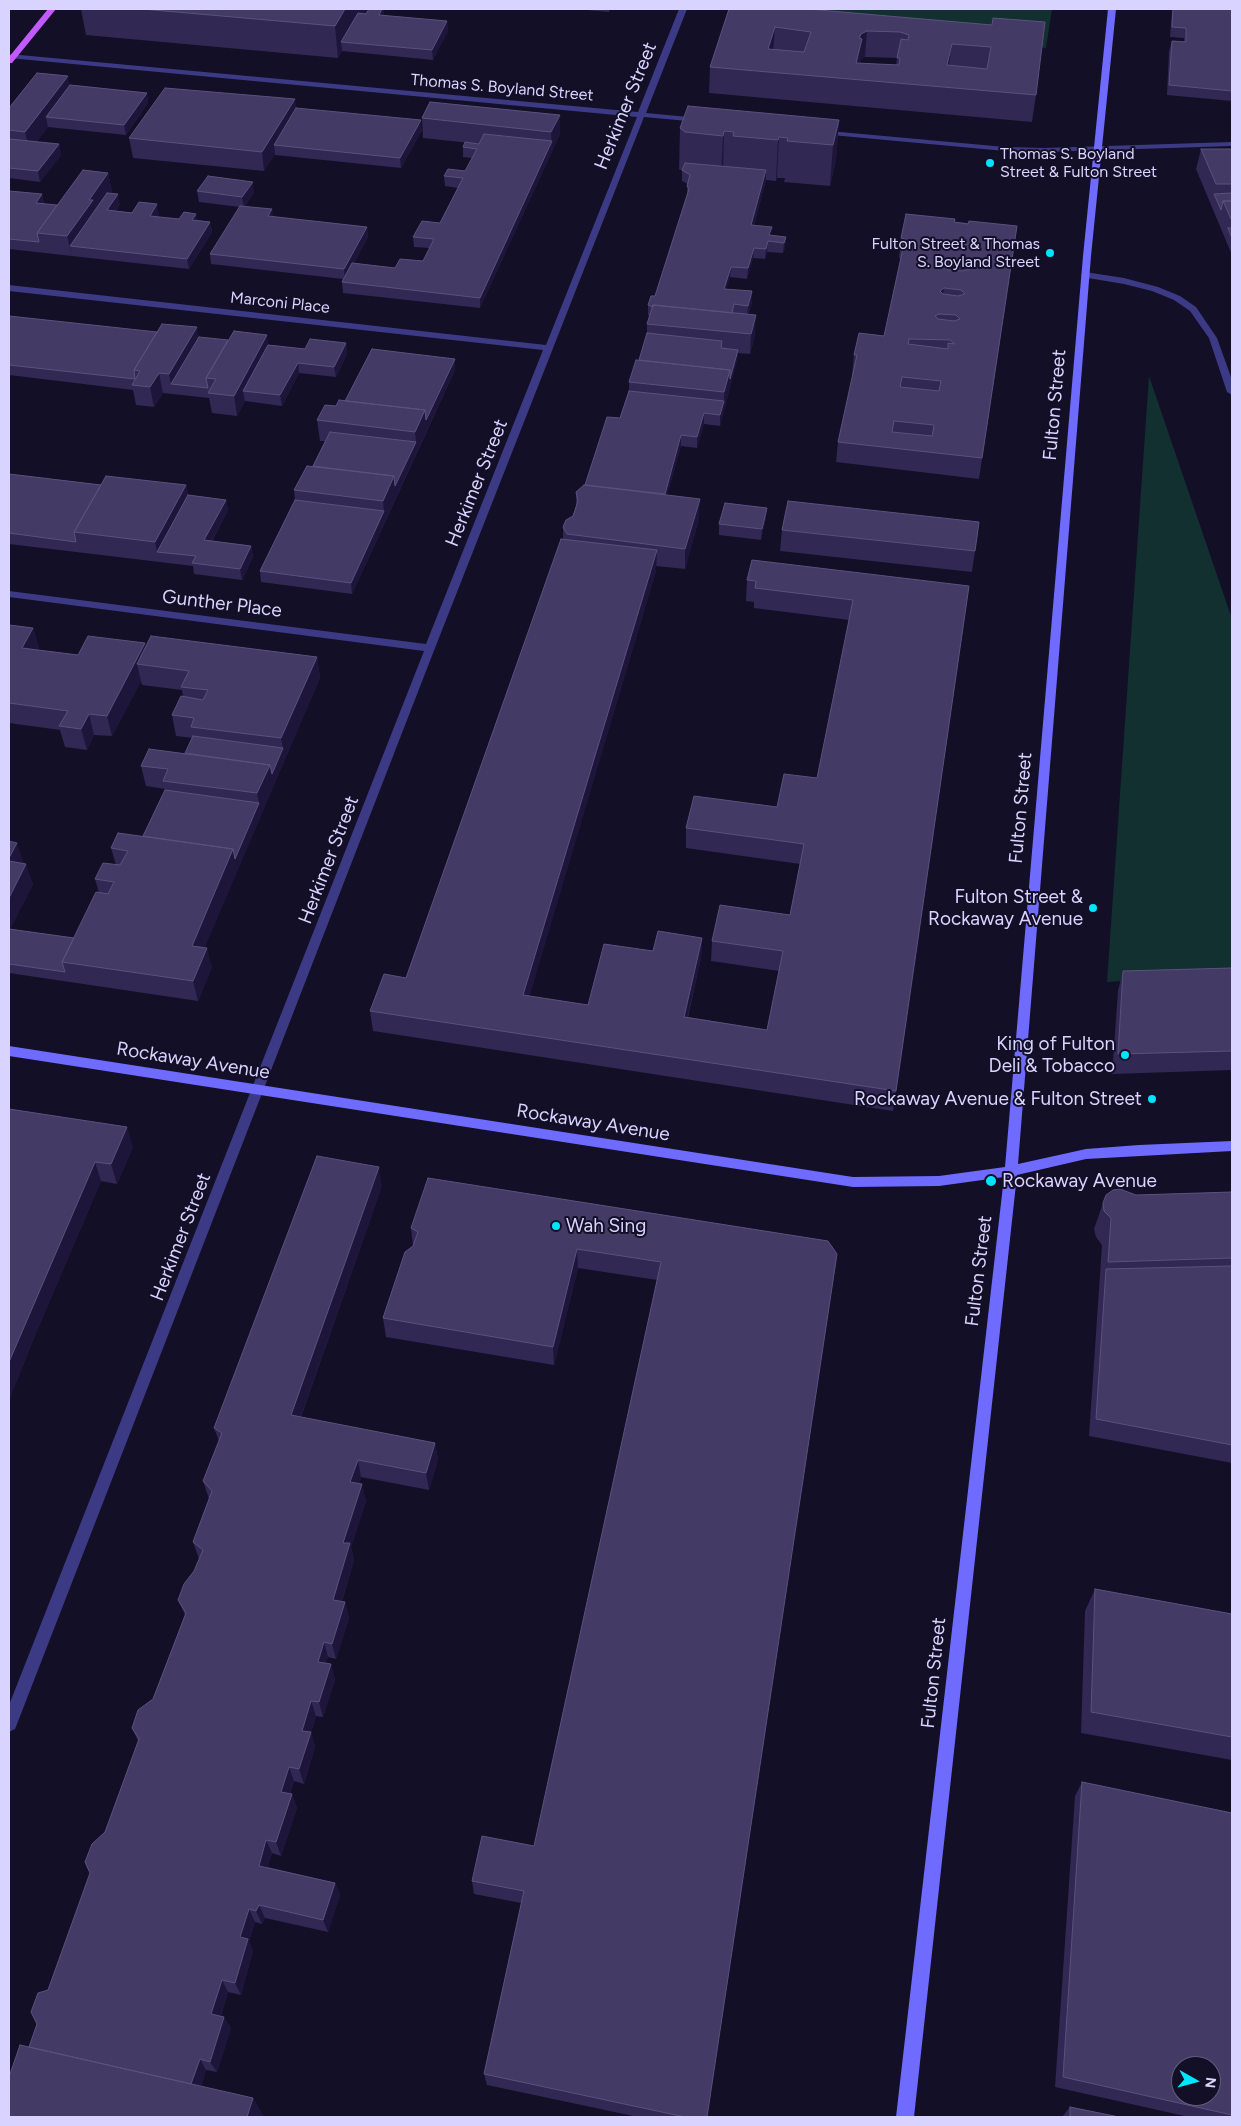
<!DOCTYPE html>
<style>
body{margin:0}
#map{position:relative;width:1241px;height:2126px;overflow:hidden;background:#130f26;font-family:Figtree,sans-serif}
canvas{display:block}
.frame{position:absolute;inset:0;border:10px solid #d9d4ff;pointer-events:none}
.north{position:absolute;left:1171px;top:2056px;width:50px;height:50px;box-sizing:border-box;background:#130f26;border:1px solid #625e7d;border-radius:50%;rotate:97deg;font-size:14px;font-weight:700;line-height:20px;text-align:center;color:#d9d4ff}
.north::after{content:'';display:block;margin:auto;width:18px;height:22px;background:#00e5ff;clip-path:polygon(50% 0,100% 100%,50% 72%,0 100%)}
</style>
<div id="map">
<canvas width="1241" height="2126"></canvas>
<div class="frame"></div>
<div class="north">N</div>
</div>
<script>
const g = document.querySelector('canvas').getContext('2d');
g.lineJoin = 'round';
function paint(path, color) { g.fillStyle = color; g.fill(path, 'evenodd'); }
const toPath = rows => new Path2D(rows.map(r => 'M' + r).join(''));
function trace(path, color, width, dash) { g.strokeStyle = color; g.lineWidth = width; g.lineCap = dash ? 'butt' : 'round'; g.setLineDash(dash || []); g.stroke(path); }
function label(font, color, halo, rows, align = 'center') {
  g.font = font + ' Figtree,sans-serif'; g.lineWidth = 4; g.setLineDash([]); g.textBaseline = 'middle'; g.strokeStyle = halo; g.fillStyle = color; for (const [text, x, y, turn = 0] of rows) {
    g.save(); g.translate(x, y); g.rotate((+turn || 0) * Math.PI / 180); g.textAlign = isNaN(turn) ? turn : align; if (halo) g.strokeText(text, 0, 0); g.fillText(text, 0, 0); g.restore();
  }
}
paint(toPath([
 [741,9,1052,9,1046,48,737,20],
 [1149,376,1232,619,1232,975,1107,982]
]), '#12302f');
paint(toPath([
 [679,9,687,9,646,113,699,118,703,120,699,122,644,117,435,648,17,1724,15,1729,9,1732,9,1705,424,651,9,597,9,591,426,644,543,350,9,291,9,285,546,345,637,117,9,58,9,54,638,112,679,9],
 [818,130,1005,147,1044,148,1232,142,1232,146,1044,152,1005,151,821,134,817,132,818,130],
 [1085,272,1124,278,1158,287,1180,296,1196,307,1217,338,1232,380,1232,395,1227,392,1209,338,1190,311,1174,300,1152,291,1124,284,1082,277,1081,275,1085,272]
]), '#3d3a85');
paint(toPath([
 [1108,9,1116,9,1091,256,1018,1164,1086,1149,1139,1145,1232,1141,1232,1151,1086,1159,1017,1175,914,2117,896,2117,1004,1177,939,1186,853,1187,9,1056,9,1046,853,1177,939,1176,1005,1167,1083,256,1108,9]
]), '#6f6bff');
paint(toPath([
 [48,9,56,9,12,63,9,63,9,57,48,9]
]), '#c25bff');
paint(toPath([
 [81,9,368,9,364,14,366,14,384,9,384,16,447,21,448,31,433,60,342,51,338,58,86,35],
 [576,9,610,9,609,12],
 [729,9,992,25,1036,95,1032,122,709,93,710,67],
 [865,57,897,58,896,65,860,63,861,59],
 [1172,9,1232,9,1232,101,1167,95,1169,51,1172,41,1184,42,1184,38,1170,37],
 [70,85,147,93,148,103,126,135,48,127,36,142,59,144,61,155,40,182,9,178,9,108],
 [430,102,560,134,480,308,343,293,342,282,343,279,211,264,210,254,240,207,199,202,197,191,254,192,245,206,273,217,367,227,368,237,354,263,395,268,423,261,430,248,414,247,413,237,440,223,458,188,445,186,444,176,465,171,472,158,463,157,463,147,479,144,423,138,422,118],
 [296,108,422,130,401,168,275,155,275,154,264,171,133,158,129,138],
 [839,120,836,160,830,186,784,182,785,178,777,178,776,181,766,180,754,225,771,236,786,237,785,247,783,253,767,252,765,259,753,258,747,279,730,277,726,289,752,302,748,315,755,335,750,354,738,353,737,360,720,426,704,424,697,448,681,446,667,495,699,519,685,569,656,566,656,571,529,996,588,1005,653,951,702,938,701,958,688,1017,767,1030,779,971,711,961,712,941,790,915,800,864,686,848,686,828,777,807,817,778,849,620,754,608,754,602,746,601,747,580,969,586,893,1111,373,1031,370,1011,406,978,563,539,563,527,573,516,576,508,576,492,585,485,620,418,629,391,629,382,639,360,647,333,647,324,650,316,648,315,648,305,655,296,687,197,687,186,688,184,682,181,682,171,679,169,680,128],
 [1201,149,1232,149,1232,255,1196,169],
 [108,173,112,192,111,194,120,204,116,211,159,215,158,217,179,219,196,214,197,220,210,222,212,232,189,269,9,249,9,191,42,194,44,204,57,205],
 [954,222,1017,226,979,479,836,462,838,442,853,375,852,375,854,355,884,336,901,258,899,258,901,238],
 [9,316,305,349,346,343,347,354,336,377,299,373,282,406,245,401,237,416,212,413,209,398,163,393,154,407,136,405,133,390,9,375],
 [455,359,455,370,352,594,261,582,260,571,295,500,294,490,313,466,325,441,320,441,317,420,345,401],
 [9,474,101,485,186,485,188,495,226,500,228,510,212,541,251,546,253,557,242,580,194,574,193,566,9,544],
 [766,518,761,540,719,535,719,524],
 [782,530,975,551,972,572,780,551],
 [9,625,33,628,39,648,38,650,78,655,146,647,317,657,320,678,204,947,212,967,198,1001,9,973,9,841,24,863,33,884,10,929,74,938,99,893,95,879,116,865,111,848,143,836,165,790,165,789,146,786,141,766,185,753,193,738,176,736,172,715,183,697,182,690,142,685,141,681,112,736,94,735,87,750,65,747,60,730,9,723],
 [1232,968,1232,1070,1112,1074,1118,991,1123,971],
 [9,1109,133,1147,117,1184,101,1181,36,1333,9,1400],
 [382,1186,301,1417,435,1443,438,1460,429,1490,361,1477,359,1483,366,1501,351,1547,354,1560,342,1601,345,1602,349,1618,336,1659,328,1657,326,1663,331,1664,335,1680,323,1717,316,1716,311,1733,315,1747,304,1784,294,1781,290,1794,292,1794,297,1808,281,1856,272,1853,268,1867,335,1883,340,1895,328,1932,265,1918,262,1924,255,1922,249,1941,253,1951,241,1995,228,1992,221,2016,224,2017,231,2028,217,2072,206,2070,201,2087,253,2098,263,2116,263,2117,9,2117,29,2047,48,1990,138,1741,132,1728,153,1699,185,1615,178,1600,194,1571,199,1559,193,1542,209,1499,203,1481,219,1441,214,1428],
 [1232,1192,1232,1463,1089,1436,1102,1245,1096,1237,1094,1229,1103,1203,1136,1195],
 [411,1228,828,1241,707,2117,638,2117,487,2085,484,2074,521,1903,474,1894,472,1881,534,1846,657,1280,578,1268,554,1365,386,1337,383,1318,413,1246],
 [1095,1589,1232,1614,1232,1760,1081,1733,1085,1611],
 [1082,1782,1232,1813,1232,2117,1189,2117,1055,2087,1075,1796],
 [1070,2107,1119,2117,1062,2117]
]), '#312854');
paint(toPath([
 [345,9,368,9,348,42,341,42,342,51,338,58,335,26],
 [382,9,384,9,384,17,379,15],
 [447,21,448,31,433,60,432,50],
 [775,27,773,54,768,49],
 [867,31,865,57,861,59,860,65,855,79,861,34],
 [952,44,948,71,947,65],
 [68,76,72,95,46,117,48,127,30,151,25,132],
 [147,93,148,103,126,135,124,125],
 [295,99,298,118,274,145,275,154,264,171,262,152],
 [560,115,560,134,552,151,551,132],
 [421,120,422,130,401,168,400,158],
 [839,120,836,160,830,186,833,145],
 [724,131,723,172,721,176,723,136],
 [779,137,777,178,776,181,778,140],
 [552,141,552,151,480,308,480,298],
 [59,144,61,155,40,182,38,171],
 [766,170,766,180,751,235,751,225],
 [108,173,112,192,96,216,70,246,72,256,67,236,89,200],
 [253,182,254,192,244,207,242,197],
 [42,194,44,205,36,203],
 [118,194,120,204,109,221,107,210],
 [157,204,159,215,152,226,150,216],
 [272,209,274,219,268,216],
 [196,214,198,224,192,220],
 [210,222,212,232,189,269,187,259],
 [367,227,368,237,345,279,344,269],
 [786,237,785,247,783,253,784,243],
 [768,241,767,252,765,259,766,249],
 [754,248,753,258,747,279,748,268],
 [731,267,730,277,724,299,724,289],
 [944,288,941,308,940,291],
 [752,291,752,302,747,316,748,306],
 [756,315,755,335,750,354,751,334],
 [197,327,201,347,171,384,169,374],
 [267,335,270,355,243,391,245,401,237,416,234,396],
 [346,343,347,354,336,377,334,367],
 [738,350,737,360,724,412,724,392,730,370],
 [455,359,455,370,427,430,426,420],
 [298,363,299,373,282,406,280,395],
 [159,373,163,393,154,407,150,387],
 [724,401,724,412,720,426,720,415],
 [425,410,427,430,352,594,351,583,384,511,383,501,394,476,416,442,415,432],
 [704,413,704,424,697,448,697,437],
 [681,435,681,446,664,505,665,494],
 [186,485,190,506,157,552,155,542],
 [700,499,699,519,685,569,685,549],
 [226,500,228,510,206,551,204,540],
 [767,508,766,518,761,540,762,529],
 [251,546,253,557,242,580,240,569],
 [657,550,656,571,524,1015,523,995],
 [33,628,39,648,28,668,22,648],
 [145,643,149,664,137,664,141,681,112,736,107,716],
 [317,657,320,678,197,966,192,946,233,849,259,803,257,793,270,765,283,748,281,738],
 [89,714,94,735,87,750,81,729],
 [17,843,24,863,9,865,9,858],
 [26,864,33,884,9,931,9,898],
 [702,938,701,958,683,1036,684,1017],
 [207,948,212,967,198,1001,193,981],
 [127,1127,133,1147,117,1184,111,1164],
 [95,1162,101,1181,36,1333,9,1400,9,1362],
 [379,1167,382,1186,295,1433,291,1415],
 [577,1249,578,1268,554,1365,553,1347],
 [435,1443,438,1460,429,1490,426,1473],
 [358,1460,361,1477,354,1499,350,1482],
 [362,1484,366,1501,351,1547,354,1560,337,1616,333,1600,343,1543],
 [345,1602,349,1618,336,1659,332,1644],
 [324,1642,328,1657,322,1677,318,1662],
 [331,1664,335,1680,323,1717,319,1702],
 [311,1701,316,1716,311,1733,315,1747,304,1784,299,1769,302,1731],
 [289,1767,294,1781,286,1806,281,1792],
 [292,1794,297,1808,281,1856,276,1842],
 [266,1840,272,1853,265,1879,259,1866],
 [335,1883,340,1895,328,1932,323,1920],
 [259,1905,265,1918,262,1924,256,1911],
 [249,1909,255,1922,249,1941,253,1951,241,1995,235,1983,240,1937],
 [222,1980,228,1992,218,2025,211,2014],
 [224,2017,231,2028,217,2072,210,2062],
 [200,2059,206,2070,197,2101,189,2090],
 [253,2098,263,2116,263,2117,247,2117]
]), '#1d163a');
const building = toPath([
 [142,9,345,9,335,26,142,9],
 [369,9,382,9,379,15,447,21,432,50,341,42,358,13,366,14,369,9],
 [729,9,807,9,992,25,993,18,1045,22,1036,95,710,67,729,9],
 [775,27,811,32,804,52,768,49,775,27],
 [867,31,900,32,909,35,908,40,901,39,897,58,900,58,899,65,856,63,862,39,859,38,861,34,867,31],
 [952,44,991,47,987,69,947,65,952,44],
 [1173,9,1232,9,1232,91,1169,85,1172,41,1186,42,1186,28,1172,27,1173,9],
 [37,73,68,76,25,132,9,130,9,108,37,73],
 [70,85,147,93,124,125,46,117,70,85],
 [165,88,295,99,262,152,129,138,165,88],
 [430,102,560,115,551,132,422,118,430,102],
 [688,106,839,120,833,145,787,141,788,138,779,137,778,140,733,136,734,132,724,131,723,136,685,132,680,128,688,106],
 [296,108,421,120,400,158,274,145,296,108],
 [484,134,552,141,480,298,342,282,352,263,395,268,400,259,423,261,434,239,413,237,422,221,440,223,463,178,444,176,448,169,465,171,477,149,463,147,465,142,479,144,484,134],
 [9,139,59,144,38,171,9,168,9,139],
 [1201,149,1232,149,1232,184,1216,184,1201,149],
 [685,163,766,170,751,225,772,227,769,235,786,237,784,243,768,241,766,249,754,248,748,268,731,267,724,289,752,291,748,306,734,304,732,313,653,305,653,307,648,305,651,296,655,296,689,189,687,186,690,175,682,170,685,163],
 [83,170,108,173,89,200,93,200,67,236,37,233,83,170],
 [208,176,253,182,242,197,197,191,208,176],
 [9,191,42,194,36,203,57,205,37,233,39,242,9,239,9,191],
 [107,193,118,194,107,210,132,213,139,202,157,204,150,216,179,219,184,212,196,214,192,220,210,222,187,259,70,246,107,193],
 [1232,193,1232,201,1223,201,1221,210,1214,194,1232,193],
 [1223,201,1232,201,1232,219,1231,219,1223,201],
 [240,206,272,209,268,216,367,227,344,269,210,254,240,206],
 [906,214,955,219,954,222,968,224,969,221,1017,226,982,458,838,442,857,355,854,355,859,333,884,336,905,239,901,238,906,214],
 [948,243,970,245,966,248,953,246,948,243],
 [948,265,964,266,970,269,962,271,948,270,943,266,948,265],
 [944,288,961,290,965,294,958,296,943,294,940,291,944,288],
 [939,314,956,315,960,319,954,321,938,319,935,316,939,314],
 [909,339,950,340,955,344,948,343,948,349,908,344,909,339],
 [902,377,941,381,939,391,900,387,902,377],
 [894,421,934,425,933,431,932,436,892,432,894,421],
 [1228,228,1232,228,1232,238,1228,228],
 [653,305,756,315,751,334,647,324,653,305],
 [9,316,157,332,134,370,135,379,9,365,9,316],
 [162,324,197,327,169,374,159,373,150,387,132,385,140,371,134,370,162,324],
 [234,331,267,335,234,396,208,393,216,379,206,378,234,331],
 [647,333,722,341,721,348,738,350,730,379,730,370,639,360,647,333],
 [199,337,228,340,206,378,208,388,171,384,199,337],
 [310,339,346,343,334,367,298,363,280,395,243,391,268,345,305,349,310,339],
 [372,349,455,359,426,420,425,410,345,401,372,349],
 [636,360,730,370,724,392,629,382,636,360],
 [629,391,724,401,720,415,704,413,697,437,681,435,665,494,585,485,607,417,620,418,629,391],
 [339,400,425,410,415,432,317,420,325,405,336,406,339,400],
 [330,432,416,442,395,486,394,476,313,466,330,432],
 [307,466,394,476,383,501,294,490,307,466],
 [9,474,101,485,74,532,76,542,9,533,9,474],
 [106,476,186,485,155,542,74,532,106,476],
 [584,485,700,499,685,549,567,534,563,527,566,520,573,516,578,501,576,492,584,485],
 [188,495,226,500,204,540,251,546,240,569,192,563,196,556,157,552,188,495],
 [295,500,384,511,351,583,260,571,295,500],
 [788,501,979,522,975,551,782,530,788,501],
 [725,503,767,508,762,529,719,524,725,503],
 [561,539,657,550,523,995,588,1005,604,944,653,951,658,931,702,938,684,1017,767,1030,783,951,712,941,720,905,790,915,804,844,686,828,694,796,777,807,784,774,817,778,853,600,755,588,756,581,747,580,752,560,969,586,896,1091,370,1011,384,974,406,978,561,539],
 [9,625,33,628,22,648,78,655,88,636,145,643,107,716,89,714,81,729,59,726,68,711,9,703,9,625],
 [151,636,317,657,281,738,191,727,194,718,172,715,181,696,203,700,208,690,181,687,189,671,137,664,151,636],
 [193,736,283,748,272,774,270,765,185,753,193,736],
 [149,749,270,765,257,793,163,781,168,769,141,766,149,749],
 [165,790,259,803,235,859,233,849,143,836,165,790],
 [118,833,233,849,192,946,207,948,193,981,62,962,96,892,108,894,114,882,95,879,103,863,120,865,128,851,111,848,118,833],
 [9,841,17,843,9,858,9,841],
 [9,861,26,864,9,898,9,861],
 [9,929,74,938,62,962,65,972,9,964,9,929],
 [1232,968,1232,1051,1118,1054,1123,971,1232,968],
 [9,1109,127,1127,111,1164,95,1162,9,1362,9,1109],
 [317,1156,379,1167,291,1415,435,1443,426,1473,358,1460,350,1482,362,1484,343,1543,350,1543,333,1600,345,1602,332,1644,324,1642,318,1662,331,1664,319,1702,311,1701,302,1731,311,1732,299,1769,289,1767,281,1792,292,1794,276,1842,266,1840,259,1866,335,1883,323,1920,259,1905,256,1911,249,1909,240,1937,248,1939,235,1983,222,1980,211,2014,224,2017,210,2062,200,2059,191,2084,29,2047,37,2024,31,2012,38,1993,48,1990,90,1873,85,1862,92,1844,105,1832,139,1739,132,1728,138,1710,153,1699,186,1613,178,1600,184,1584,194,1571,203,1550,193,1542,212,1491,203,1481,222,1433,214,1428,317,1156],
 [428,1178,828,1241,837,1254,707,2117,685,2117,484,2074,524,1891,472,1881,482,1836,534,1846,661,1262,577,1249,553,1347,383,1318,405,1252,413,1246,418,1232,411,1228,428,1178],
 [1120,1189,1136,1195,1232,1192,1232,1258,1108,1262,1111,1218,1104,1211,1103,1203,1106,1195,1113,1190,1120,1189],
 [1232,1266,1232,1445,1096,1419,1106,1269,1232,1266],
 [1095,1589,1232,1614,1232,1737,1091,1712,1095,1589],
 [1082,1782,1232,1813,1232,2115,1063,2077,1082,1782],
 [1181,2066,1211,2066,1211,2096,1181,2096,1181,2066],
 [20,2045,253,2098,247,2117,9,2117,9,2077,20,2045],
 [1070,2107,1119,2117,1070,2117,1070,2107]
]);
paint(building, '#433a66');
trace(building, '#5a527e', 1);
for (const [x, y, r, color] of [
 [990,163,5,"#00e5ff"],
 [1050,253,5,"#00e5ff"],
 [1093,908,5,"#00e5ff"],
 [1125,1055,5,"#00e5ff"],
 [1152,1099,5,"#00e5ff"],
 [991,1181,6,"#00e5ff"],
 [556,1226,5,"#00e5ff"]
]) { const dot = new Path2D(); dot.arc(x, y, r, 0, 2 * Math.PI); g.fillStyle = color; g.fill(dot); trace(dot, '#130f26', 2); }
label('16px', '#d9d4ff', '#130f26', [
 ["Thomas S. Boyland Street",502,88,5],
 ["Marconi Place",280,303,6]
]);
label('16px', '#d9d4ff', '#130f26', [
 ["Thomas S. Boyland",1000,154],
 ["Street & Fulton Street",1000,172],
 ["Fulton Street & Thomas",1040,244,"right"],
 ["S. Boyland Street",1040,262,"right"]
], 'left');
label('19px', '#d9d4ff', '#130f26', [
 ["Herkimer Street",626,106,-68],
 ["Fulton Street",1055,405,-85],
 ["Herkimer Street",477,483,-68],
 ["Gunther Place",222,604,7],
 ["Fulton Street",1021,808,-85],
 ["Herkimer Street",329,860,-69],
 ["Rockaway Avenue",193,1061,9],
 ["Rockaway Avenue",593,1123,9],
 ["Herkimer Street",181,1237,-69],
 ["Fulton Street",979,1271,-83],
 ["Fulton Street",934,1673,-84]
]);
label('19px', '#d9d4ff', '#130f26', [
 ["Fulton Street &",1083,897],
 ["Rockaway Avenue",1083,919],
 ["King of Fulton",1115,1044],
 ["Deli & Tobacco",1115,1066],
 ["Rockaway Avenue & Fulton Street",1142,1099],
 ["Rockaway Avenue",1002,1181,"left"],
 ["Wah Sing",566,1226,"left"]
], 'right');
</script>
